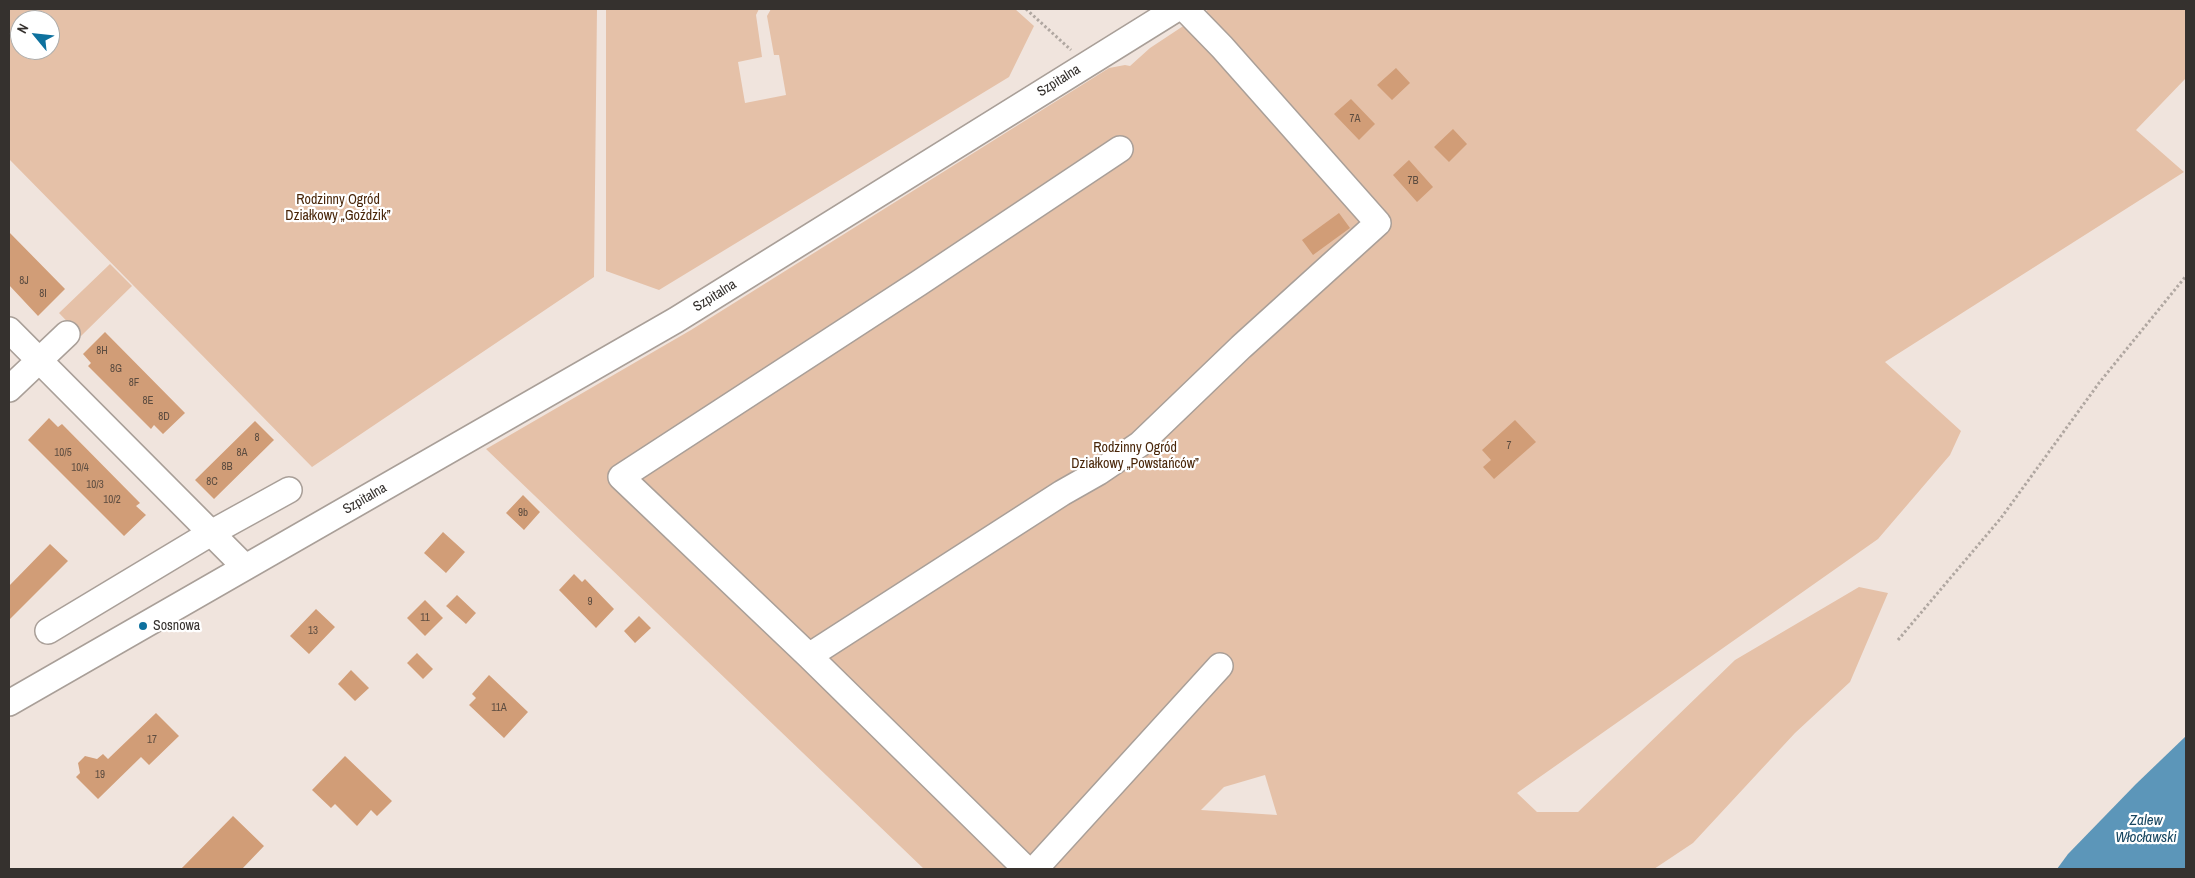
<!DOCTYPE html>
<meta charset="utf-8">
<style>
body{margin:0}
#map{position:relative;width:2195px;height:878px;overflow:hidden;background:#f0e4dd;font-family:"Archivo Narrow",sans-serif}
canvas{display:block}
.frame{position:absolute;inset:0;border:10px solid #35312e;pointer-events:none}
.north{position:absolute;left:10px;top:10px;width:50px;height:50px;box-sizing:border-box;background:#fff;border:1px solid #aeadab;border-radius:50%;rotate:298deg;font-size:14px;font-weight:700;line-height:20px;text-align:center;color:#35312e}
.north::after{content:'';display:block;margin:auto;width:18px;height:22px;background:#0e719e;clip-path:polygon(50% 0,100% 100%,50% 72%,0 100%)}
</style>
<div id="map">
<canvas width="2195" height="878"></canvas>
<div class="frame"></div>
<div class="north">N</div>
</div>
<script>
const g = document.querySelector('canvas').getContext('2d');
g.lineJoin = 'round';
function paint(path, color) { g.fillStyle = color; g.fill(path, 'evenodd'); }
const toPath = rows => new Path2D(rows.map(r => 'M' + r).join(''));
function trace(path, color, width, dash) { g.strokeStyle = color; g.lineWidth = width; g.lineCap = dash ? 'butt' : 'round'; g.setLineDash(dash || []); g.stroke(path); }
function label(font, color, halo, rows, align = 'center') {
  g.font = font + ' "Archivo Narrow",sans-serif'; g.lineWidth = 4.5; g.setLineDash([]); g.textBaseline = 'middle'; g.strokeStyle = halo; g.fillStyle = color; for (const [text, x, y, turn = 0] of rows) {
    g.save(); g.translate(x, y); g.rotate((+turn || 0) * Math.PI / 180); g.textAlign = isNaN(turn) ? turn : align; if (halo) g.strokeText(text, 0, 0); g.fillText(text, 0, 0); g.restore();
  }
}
paint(toPath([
 [9,9,597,9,594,277,312,467,9,159],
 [20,20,50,20,50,50,20,50],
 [606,9,759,9,756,15,762,57,738,62,745,103,786,95,779,55,774,55,767,16,771,9,1015,9,1034,26,1009,77,659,290,606,271],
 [1209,9,2186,9,2186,78,2136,130,2184,172,1885,362,1961,431,1950,455,1878,539,1517,793,1537,812,1578,812,1735,660,1859,587,1888,593,1850,682,1795,733,1693,843,1654,869,924,869,486,449,691,330,1109,68,1125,65,1130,66,1150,48],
 [1265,775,1277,815,1201,810,1224,787],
 [110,264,132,286,81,336,59,313]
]), '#e5c1a8');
paint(toPath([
 [2186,736,2186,869,2057,869,2068,854,2136,784]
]), '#5c96b9');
paint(toPath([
 [1396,68,1410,83,1392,100,1377,85],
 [1351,99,1375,124,1359,140,1334,114],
 [1453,129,1467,144,1449,162,1434,147],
 [1409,160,1433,187,1417,202,1393,175],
 [1339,213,1350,228,1313,255,1302,240],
 [9,232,65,289,38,316,9,285],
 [105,332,185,413,163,434,154,425,151,429,88,366,91,363,83,354],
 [49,418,58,427,62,424,140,503,136,506,146,515,124,536,28,440],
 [1515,420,1536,442,1494,479,1483,467,1491,460,1482,450],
 [255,421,274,440,214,499,195,480],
 [523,495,540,512,524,530,506,513],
 [443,532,465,552,446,573,424,553],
 [50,544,68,561,9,620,9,586],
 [574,574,582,582,585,579,614,609,596,628,559,590],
 [457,595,476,613,466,624,446,606],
 [425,600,443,618,425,636,407,618],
 [316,609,335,627,309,654,290,636],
 [639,616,651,628,635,643,624,631],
 [417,653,433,669,423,679,407,663],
 [351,670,369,688,355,701,338,684],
 [489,675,528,712,504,738,469,705,476,698,472,694],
 [156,713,179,736,149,765,141,757,98,799,76,777,80,773,78,763,85,756,97,759,103,754,108,759],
 [345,756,392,801,377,816,371,810,357,826,335,804,331,808,312,790],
 [233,816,264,846,242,869,181,869]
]), '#d19d77');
const minor = toPath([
 [9,330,245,567],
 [9,389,67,334],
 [48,631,211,533,289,490],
 [809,656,1062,493,1099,472,1140,444,1241,347,1378,223,1222,47,1185,9],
 [9,703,676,320,1176,9],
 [1026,869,809,656,621,477,919,283,1120,149],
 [1035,869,1220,666]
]);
trace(minor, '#a99f98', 28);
trace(toPath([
 [1026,9,1071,50],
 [1898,640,2001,518,2099,383,2186,276]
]), '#b0a7a1', 3, [2.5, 2.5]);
trace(minor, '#fff', 25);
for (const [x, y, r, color] of [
 [143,626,5,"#0e719e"]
]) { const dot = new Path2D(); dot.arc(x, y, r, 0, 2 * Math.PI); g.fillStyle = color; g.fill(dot); trace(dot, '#fff', 2); }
label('11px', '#5c4c40', null, [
 ["7A",1355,119],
 ["7B",1413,181],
 ["8J",24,281],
 ["8I",43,294],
 ["8H",102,351],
 ["8G",116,369],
 ["8F",134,383],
 ["8E",148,401],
 ["8D",164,417],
 ["8",257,438],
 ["7",1509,446],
 ["10/5",63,453],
 ["8A",242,453],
 ["8B",227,467],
 ["10/4",80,468],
 ["8C",212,482],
 ["10/3",95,485],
 ["10/2",112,500],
 ["9b",523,513],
 ["9",590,602],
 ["11",425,618],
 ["13",313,631],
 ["11A",499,708],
 ["17",152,740],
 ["19",100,775]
]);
label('14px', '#35312e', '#fff', [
 ["Szpitalna",1059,81,-32],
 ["Szpitalna",715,296,-32],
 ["Szpitalna",365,499,-30]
]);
label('14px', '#492609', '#fff', [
 ["Rodzinny Ogród",338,200],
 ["Działkowy „Goździk”",338,216],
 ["Rodzinny Ogród",1135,448],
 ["Działkowy „Powstańców”",1135,464]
]);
label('14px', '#35312e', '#fff', [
 ["Sosnowa",153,626]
], 'left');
label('italic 15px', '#184761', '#fff', [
 ["Zalew",2146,821],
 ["Włocławski",2146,838]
]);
</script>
